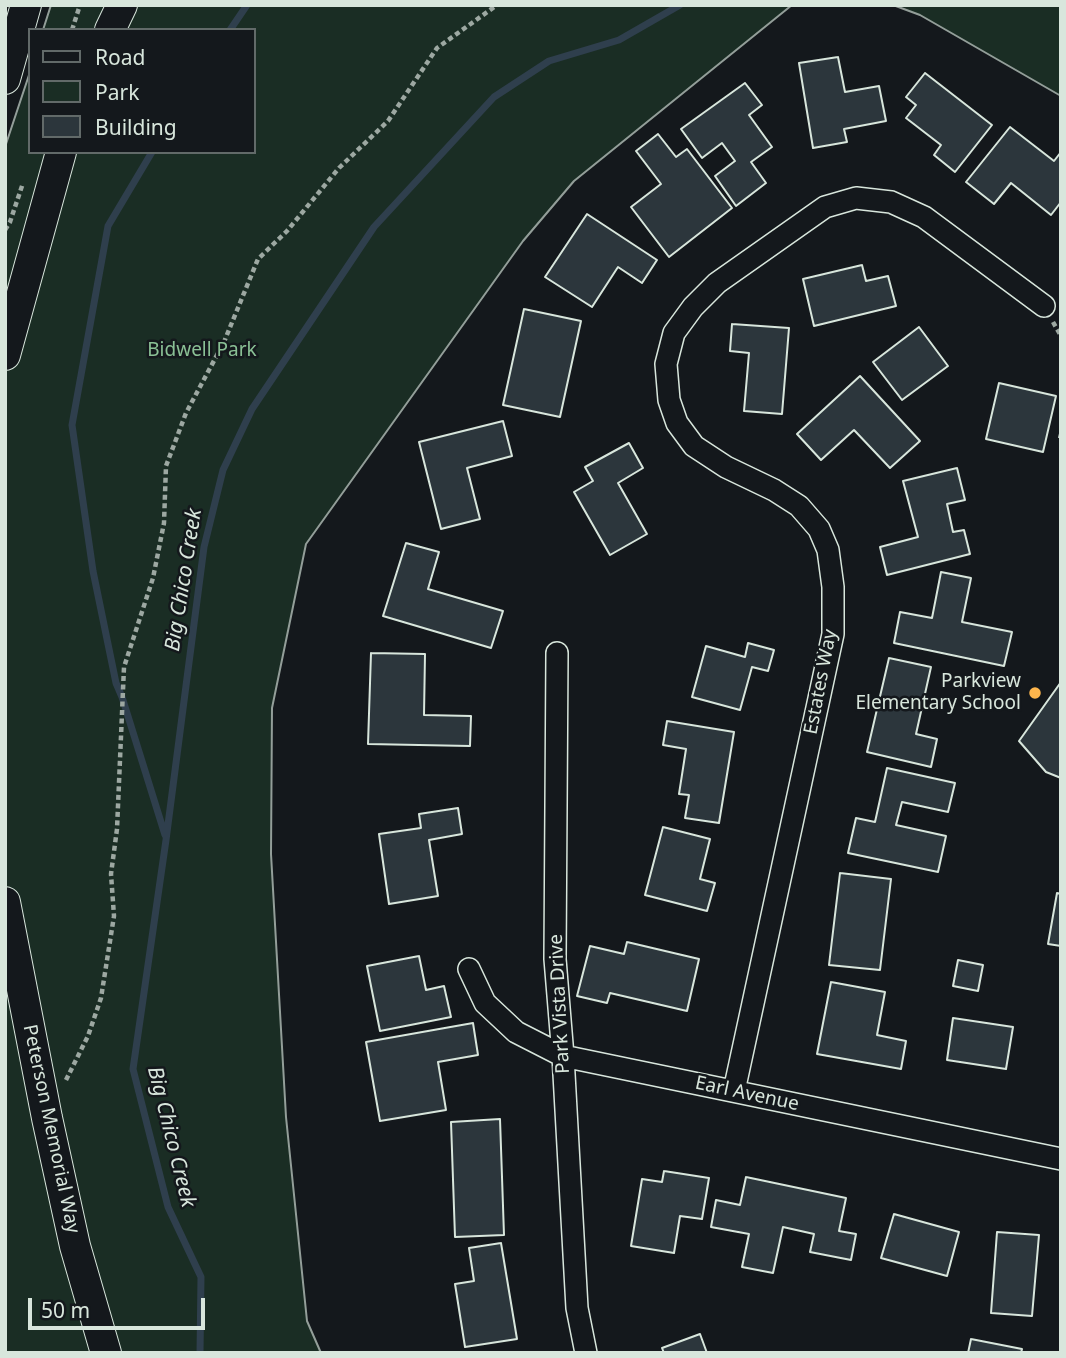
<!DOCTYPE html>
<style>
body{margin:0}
#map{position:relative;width:1066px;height:1358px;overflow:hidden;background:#14181c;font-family:"Noto Sans",sans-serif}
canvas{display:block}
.frame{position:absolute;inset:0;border:7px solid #d8e6dc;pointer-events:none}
.legend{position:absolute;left:28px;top:28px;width:228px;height:126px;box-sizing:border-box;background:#14181c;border:2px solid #626a69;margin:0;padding:9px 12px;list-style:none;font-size:21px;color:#d8e6dc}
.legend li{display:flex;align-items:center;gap:14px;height:35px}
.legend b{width:35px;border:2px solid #626a69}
.scale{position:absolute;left:28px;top:1298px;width:177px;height:32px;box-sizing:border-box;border:4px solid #d8e6dc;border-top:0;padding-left:9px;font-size:21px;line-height:24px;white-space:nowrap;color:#d8e6dc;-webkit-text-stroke:5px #14181c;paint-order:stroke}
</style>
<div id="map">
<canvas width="1066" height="1358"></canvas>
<div class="frame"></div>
<ul class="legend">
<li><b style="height:9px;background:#14181c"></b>Road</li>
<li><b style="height:19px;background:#1a2d24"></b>Park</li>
<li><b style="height:19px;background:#2c363c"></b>Building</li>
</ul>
<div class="scale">50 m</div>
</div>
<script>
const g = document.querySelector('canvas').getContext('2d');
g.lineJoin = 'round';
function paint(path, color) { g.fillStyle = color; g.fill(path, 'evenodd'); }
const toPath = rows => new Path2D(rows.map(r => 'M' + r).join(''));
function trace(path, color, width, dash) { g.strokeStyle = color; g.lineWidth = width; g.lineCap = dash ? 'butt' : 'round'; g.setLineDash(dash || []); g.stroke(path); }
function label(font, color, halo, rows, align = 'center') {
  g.font = font + ' "Noto Sans",sans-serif'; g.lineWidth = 5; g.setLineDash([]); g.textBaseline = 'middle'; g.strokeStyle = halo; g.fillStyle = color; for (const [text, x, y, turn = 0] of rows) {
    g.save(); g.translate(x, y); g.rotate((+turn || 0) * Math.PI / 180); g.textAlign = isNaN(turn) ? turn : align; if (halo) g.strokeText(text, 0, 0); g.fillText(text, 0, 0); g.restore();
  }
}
const green = toPath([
 [51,5,792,5,574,181,523,241,306,544,272,708,271,854,286,1117,307,1321,321,1353,5,1353,5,147,30,72,30,152,254,152,254,30,43,30,51,5],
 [893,5,1061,5,1061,96,920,15,893,5]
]);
paint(green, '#1a2d24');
trace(green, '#939e99', 2);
trace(toPath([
 [230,30,247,5],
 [152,152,108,226,72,425,93,571,116,683,122,697,165,835],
 [200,1353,201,1277,168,1207,133,1069,166,840,204,547,223,470,252,409,374,227,494,97,549,61,619,40,680,5]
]), '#2f3f4d', 7);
const building = toPath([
 [838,57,845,92,879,86,886,121,844,129,847,142,813,148,799,63,838,57],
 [925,73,992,125,955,172,934,155,941,145,906,118,916,105,906,97,925,73],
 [745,83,762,105,749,115,772,147,751,162,766,183,736,206,715,176,735,161,722,143,702,158,681,129,745,83],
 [1010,127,1054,161,1061,152,1061,202,1051,215,1011,183,994,204,966,182,1010,127],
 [658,134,676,157,687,149,732,208,669,257,631,207,661,184,636,151,658,134],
 [587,214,657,260,642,283,618,267,592,307,545,277,587,214],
 [862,265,866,281,888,276,896,306,814,326,803,279,862,265],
 [524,309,581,321,560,417,503,405,524,309],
 [732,324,789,328,782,414,744,411,749,353,730,351,732,324],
 [919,327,948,366,902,400,873,362,919,327],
 [860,376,920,441,890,468,854,430,821,460,797,434,860,376],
 [999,383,1056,396,1043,452,986,439,999,383],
 [503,421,512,456,467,468,480,519,441,529,419,442,503,421],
 [629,443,643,468,618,483,647,534,610,555,574,492,593,481,585,467,629,443],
 [957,468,965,500,947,504,953,532,964,530,970,554,887,575,880,547,918,537,903,481,957,468],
 [406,543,439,552,428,589,503,611,491,648,383,616,406,543],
 [941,572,971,578,962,622,1012,632,1004,666,894,643,900,612,932,618,941,572],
 [748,643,774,650,768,671,752,667,740,710,692,697,706,646,745,657,748,643],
 [371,653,425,654,424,715,471,716,470,746,368,744,371,653],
 [889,658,931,667,916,734,937,739,931,767,867,752,889,658],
 [1061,682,1061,778,1046,772,1019,741,1061,682],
 [667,721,734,732,719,823,685,818,689,795,679,794,686,749,663,745,667,721],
 [887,768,955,783,948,812,902,802,896,825,946,836,938,872,848,853,856,818,875,822,887,768],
 [458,808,462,834,429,840,438,896,389,904,379,834,421,828,419,814,458,808],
 [663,827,710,839,700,879,715,883,707,911,645,895,663,827],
 [840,873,891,879,880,970,829,965,840,873],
 [1057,893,1061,894,1061,946,1048,944,1057,893],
 [627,942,699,959,687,1011,610,993,607,1003,577,996,590,946,624,954,627,942],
 [419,956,426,990,444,986,451,1017,380,1031,367,966,419,956],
 [958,960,983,965,978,991,953,986,958,960],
 [831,982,885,992,877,1035,906,1041,901,1069,817,1054,831,982],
 [953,1018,1013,1027,1006,1069,947,1060,953,1018],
 [473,1023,478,1055,438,1062,446,1110,380,1121,366,1042,473,1023],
 [500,1119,504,1235,455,1237,451,1122,500,1119],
 [664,1171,709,1178,702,1219,680,1216,674,1253,631,1246,642,1179,662,1182,664,1171],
 [746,1177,846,1198,839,1231,856,1234,851,1260,810,1252,814,1234,783,1227,773,1273,742,1267,749,1234,711,1227,716,1200,740,1205,746,1177],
 [894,1214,959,1232,947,1276,881,1258,894,1214],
 [997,1232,1039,1235,1032,1316,991,1313,997,1232],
 [501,1243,517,1339,465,1347,455,1284,474,1281,469,1248,501,1243],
 [700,1334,707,1353,664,1353,662,1348,700,1334],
 [971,1339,1022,1349,1021,1353,968,1353,971,1339]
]);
paint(building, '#2c363c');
trace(building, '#d8e6dc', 2);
const street = toPath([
 [557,653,555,959,563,1056,577,1308,586,1353],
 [469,969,485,1003,516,1032,563,1056,1061,1159],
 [734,1091,833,634,833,587,828,550,819,529,799,506,774,490,726,467,694,446,677,423,669,400,666,364,674,333,693,307,717,283,825,207,856,198,891,202,924,217,1044,306]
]);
const secondary = toPath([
 [110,30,122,5],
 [5,79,26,5],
 [5,355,61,152],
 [5,902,47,1118,75,1246,106,1353]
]);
trace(street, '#d8e6dc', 24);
trace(secondary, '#d8e6dc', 32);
trace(toPath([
 [72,30,80,5],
 [5,230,10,222,23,183],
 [1053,322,1061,336],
 [66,1080,88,1036,101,998,114,916,111,874,117,829,124,667,153,578,164,523,166,466,186,413,224,342,258,259,287,231,339,168,388,121,437,48,497,5]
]), '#9da8a2', 4.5, [5, 3.5]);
trace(street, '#14181c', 21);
trace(secondary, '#14181c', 30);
trace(toPath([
 [1059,438,1061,429]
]), '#d8e6dc', 2, [9, 3.5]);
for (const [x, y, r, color] of [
 [1035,693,7,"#ffb74d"]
]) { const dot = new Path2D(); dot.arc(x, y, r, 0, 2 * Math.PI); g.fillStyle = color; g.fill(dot); trace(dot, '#14181c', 2.5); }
label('19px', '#8ac095', '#14181c', [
 ["Bidwell Park",202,351]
]);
label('19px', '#d8e6dc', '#14181c', [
 ["Estates Way",821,682,-79],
 ["Park Vista Drive",560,1004,-93],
 ["Earl Avenue",747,1094,12],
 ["Peterson Memorial Way",51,1129,78]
]);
label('19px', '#d8e6dc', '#14181c', [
 ["Parkview",1021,682],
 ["Elementary School",1021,704]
], 'right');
label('italic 21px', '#d8e6dc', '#14181c', [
 ["Big Chico Creek",184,580,-81],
 ["Big Chico Creek",171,1137,76]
]);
</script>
